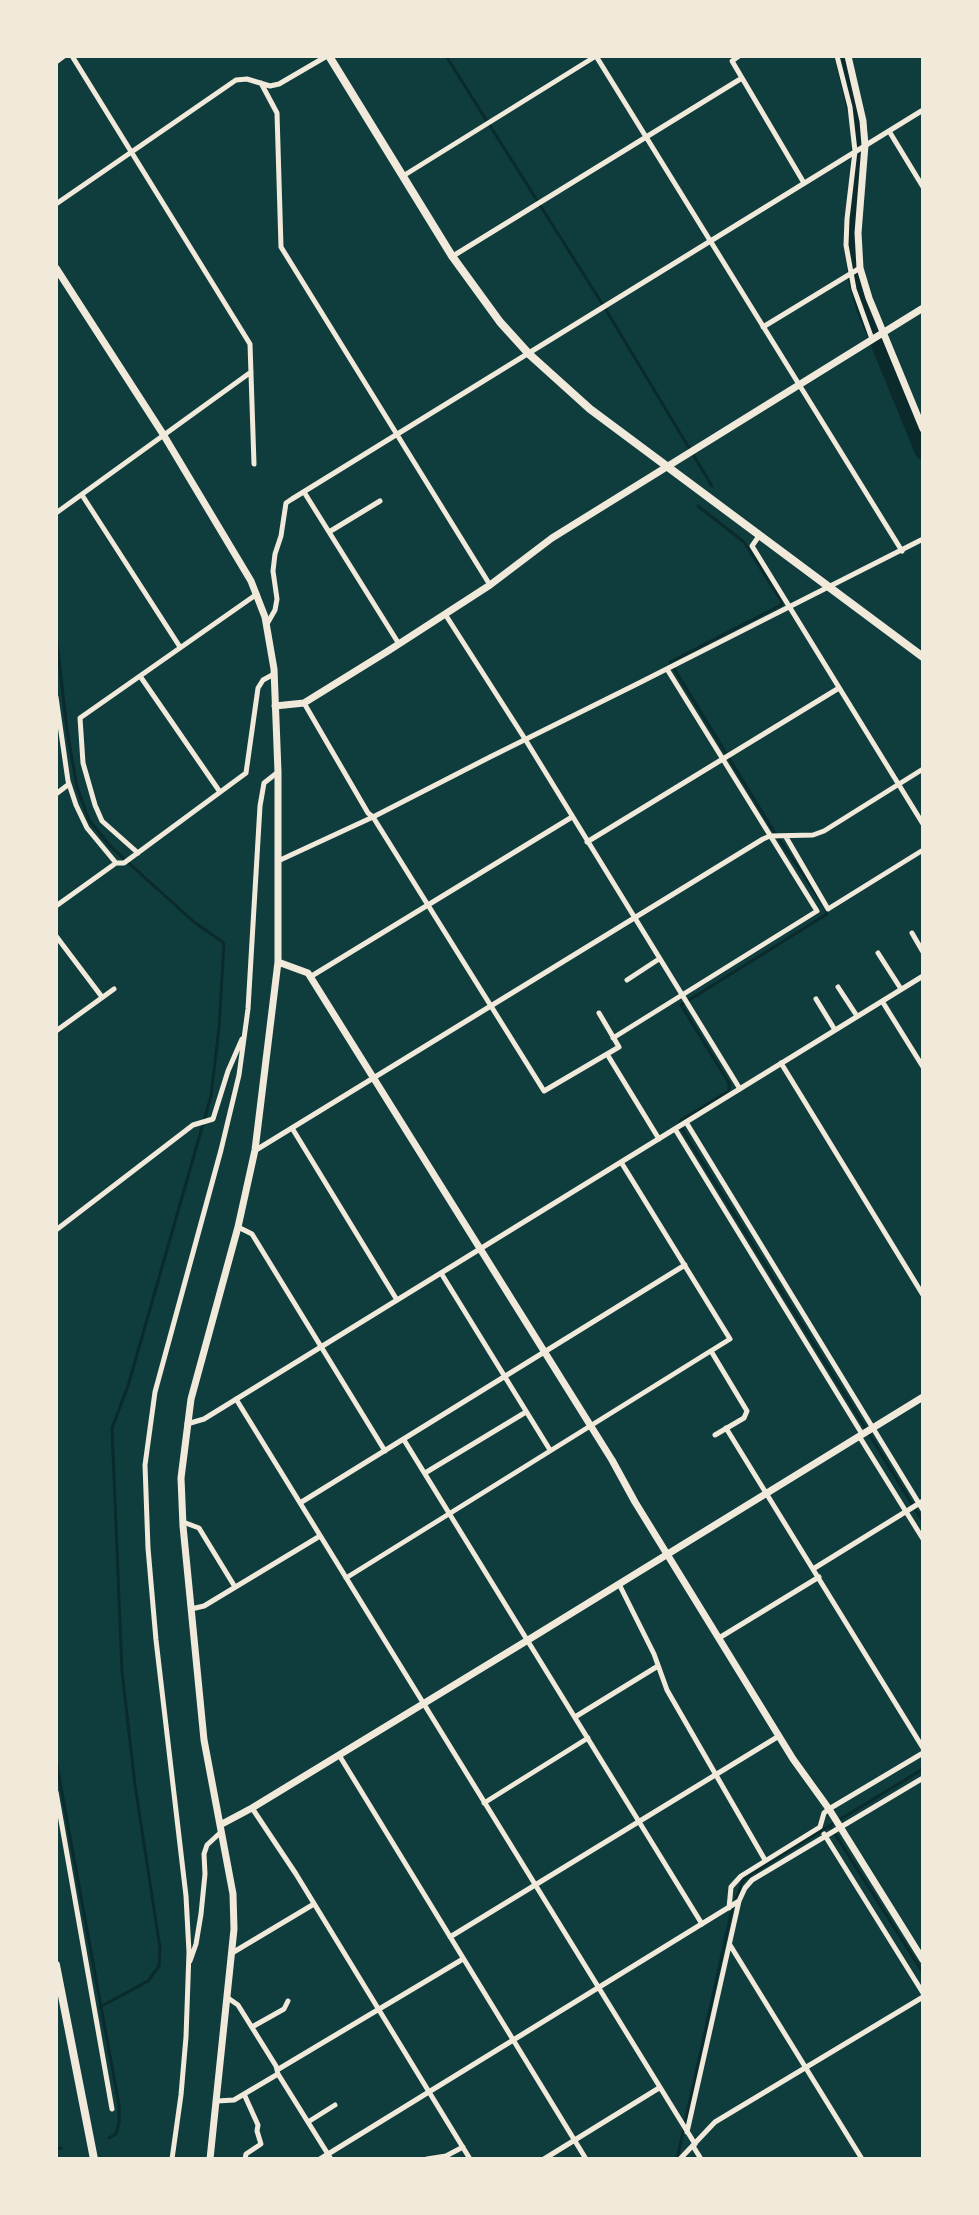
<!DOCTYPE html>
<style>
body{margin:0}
#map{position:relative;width:979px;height:2215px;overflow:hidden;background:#0f3d3e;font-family:Overpass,sans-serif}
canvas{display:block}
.frame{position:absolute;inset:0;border:58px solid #f1e9da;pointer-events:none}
</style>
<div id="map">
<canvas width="979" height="2215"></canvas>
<div class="frame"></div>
</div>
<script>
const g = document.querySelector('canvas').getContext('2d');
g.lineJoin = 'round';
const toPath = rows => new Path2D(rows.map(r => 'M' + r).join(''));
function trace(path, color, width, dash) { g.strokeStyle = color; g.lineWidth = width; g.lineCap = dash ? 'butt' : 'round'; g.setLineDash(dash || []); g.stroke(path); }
trace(toPath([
 [446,56,603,305,712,486],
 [698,506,744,542,782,602,781,605,670,662,773,830,826,909,827,914,681,1005,729,1083,729,1091,681,1120,679,1124,923,1522],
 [56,634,67,730,77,787,89,820,111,847,194,922,224,943,219,1028,211,1096,128,1386,112,1428,122,1671,135,1785,160,1948,159,1966,148,1981,100,2007],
 [56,1760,119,2105,119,2123,116,2134,109,2138],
 [830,1826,923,1973],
 [56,2149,61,2148],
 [677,2159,732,1909,743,1880,788,1851,923,1769]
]), '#0a2a2b', 3);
trace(toPath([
 [842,56,860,129,860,145,852,237,856,279,864,308,923,452]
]), '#0a2a2b', 16);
trace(toPath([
 [72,56,250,344,254,464],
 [596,56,902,551],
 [739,56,732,61,804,183],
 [837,56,850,107,855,151,847,219,846,245,854,289,872,339],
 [56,62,64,56],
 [261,83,277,113,281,247,490,585],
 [889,131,923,187],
 [403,176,596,56],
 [56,204,236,80,247,79,270,86,279,84,327,56],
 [453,256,742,78],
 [763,327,860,268],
 [304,492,399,644],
 [82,495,180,647],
 [56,513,251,372],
 [329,532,380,501],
 [759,536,752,546,923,824],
 [445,614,525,739,740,1089],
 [267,624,275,610,277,599,273,571,275,554,281,536,286,503,292,499,923,110],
 [140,676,220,792],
 [56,697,68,781,76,805,87,828,116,863],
 [304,703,368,813,373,817,544,1091,619,1047,599,1013],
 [56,794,69,784],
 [786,837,828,909,923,850],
 [587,842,839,688],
 [138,853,102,821,95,805,83,763,80,718,257,594],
 [278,861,373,817,490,757,639,683,923,539],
 [56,906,116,863,124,863,246,773,258,688,263,680,274,674],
 [912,933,923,952],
 [56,936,102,997],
 [878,953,901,989],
 [310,977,572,817],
 [627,980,659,959],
 [838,987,857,1016],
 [816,999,835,1030],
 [882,1001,923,1067],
 [56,1031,114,989],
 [613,1038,817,911,667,669],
 [607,1054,659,1139],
 [781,1063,923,1295],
 [686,1122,923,1510],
 [292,1128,397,1300],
 [675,1129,862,1434],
 [256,1150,763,839,770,836,813,835,824,831,923,769],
 [238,1227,252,1234,385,1451],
 [56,1230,193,1125,213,1119,228,1071,242,1039],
 [441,1273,550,1450],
 [711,1351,747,1411,744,1418,715,1435],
 [236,1399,695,2144],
 [187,1424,204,1419,923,976],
 [726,1428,923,1748],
 [859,1436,923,1539],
 [404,1440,702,1924],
 [425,1473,526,1412],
 [300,1503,685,1265],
 [183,1522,199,1528,235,1587],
 [813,1569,923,1501],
 [346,1578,730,1339,621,1162],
 [619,1584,654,1654,667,1690,765,1860],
 [191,1609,204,1606,320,1536],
 [719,1638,819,1577],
 [575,1717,658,1666],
 [339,1755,586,2159],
 [56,1792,112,2109],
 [484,1803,588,1738],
 [252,1808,296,1874,470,2159],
 [824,1834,923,1993],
 [729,1908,731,1887,741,1876,820,1827,824,1813,829,1809,923,1753],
 [450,1937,779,1736],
 [730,1945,862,2159],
 [232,1953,314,1904],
 [190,1961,196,1944,201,1914,205,1874,204,1854,207,1845,221,1832],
 [228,1998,238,2005,276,2066,278,2074,331,2159],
 [252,2027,284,2009,288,2001],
 [277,2070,463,1959],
 [244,2094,258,2125,257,2131,261,2144,246,2154,245,2159],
 [217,2101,234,2100,278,2074],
 [308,2122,335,2105],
 [687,2132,739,1901,745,1888,752,1880,923,1778],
 [693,2146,701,2159],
 [172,2159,181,2095,186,2037,189,1952,186,1896,156,1640,148,1548,145,1465,155,1392,221,1150,239,1075,248,1009,260,806,264,783,278,772],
 [320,2159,739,1901],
 [427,2159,446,2156,463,2147],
 [544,2159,659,2088],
 [680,2159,715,2122,923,1997]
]), '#f1e9da', 5);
trace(toPath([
 [848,56,863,121,865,145,858,233,860,268,869,298,923,429],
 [56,268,163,434,251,581,265,617,274,669,278,772,278,962,255,1150,238,1227,191,1399,181,1478,183,1526,204,1740,233,1894,234,1929,210,2159],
 [275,706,304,703,388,651,490,585,552,538,923,308],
 [278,962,308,973,612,1460,635,1502,793,1759,829,1809,923,1960],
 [220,1825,252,1808,528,1640,923,1397]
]), '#f1e9da', 7);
trace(toPath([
 [56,1965,94,2159]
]), '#f1e9da', 8);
trace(toPath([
 [329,56,452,256,500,322,529,354,590,409,923,657]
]), '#f1e9da', 8);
</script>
